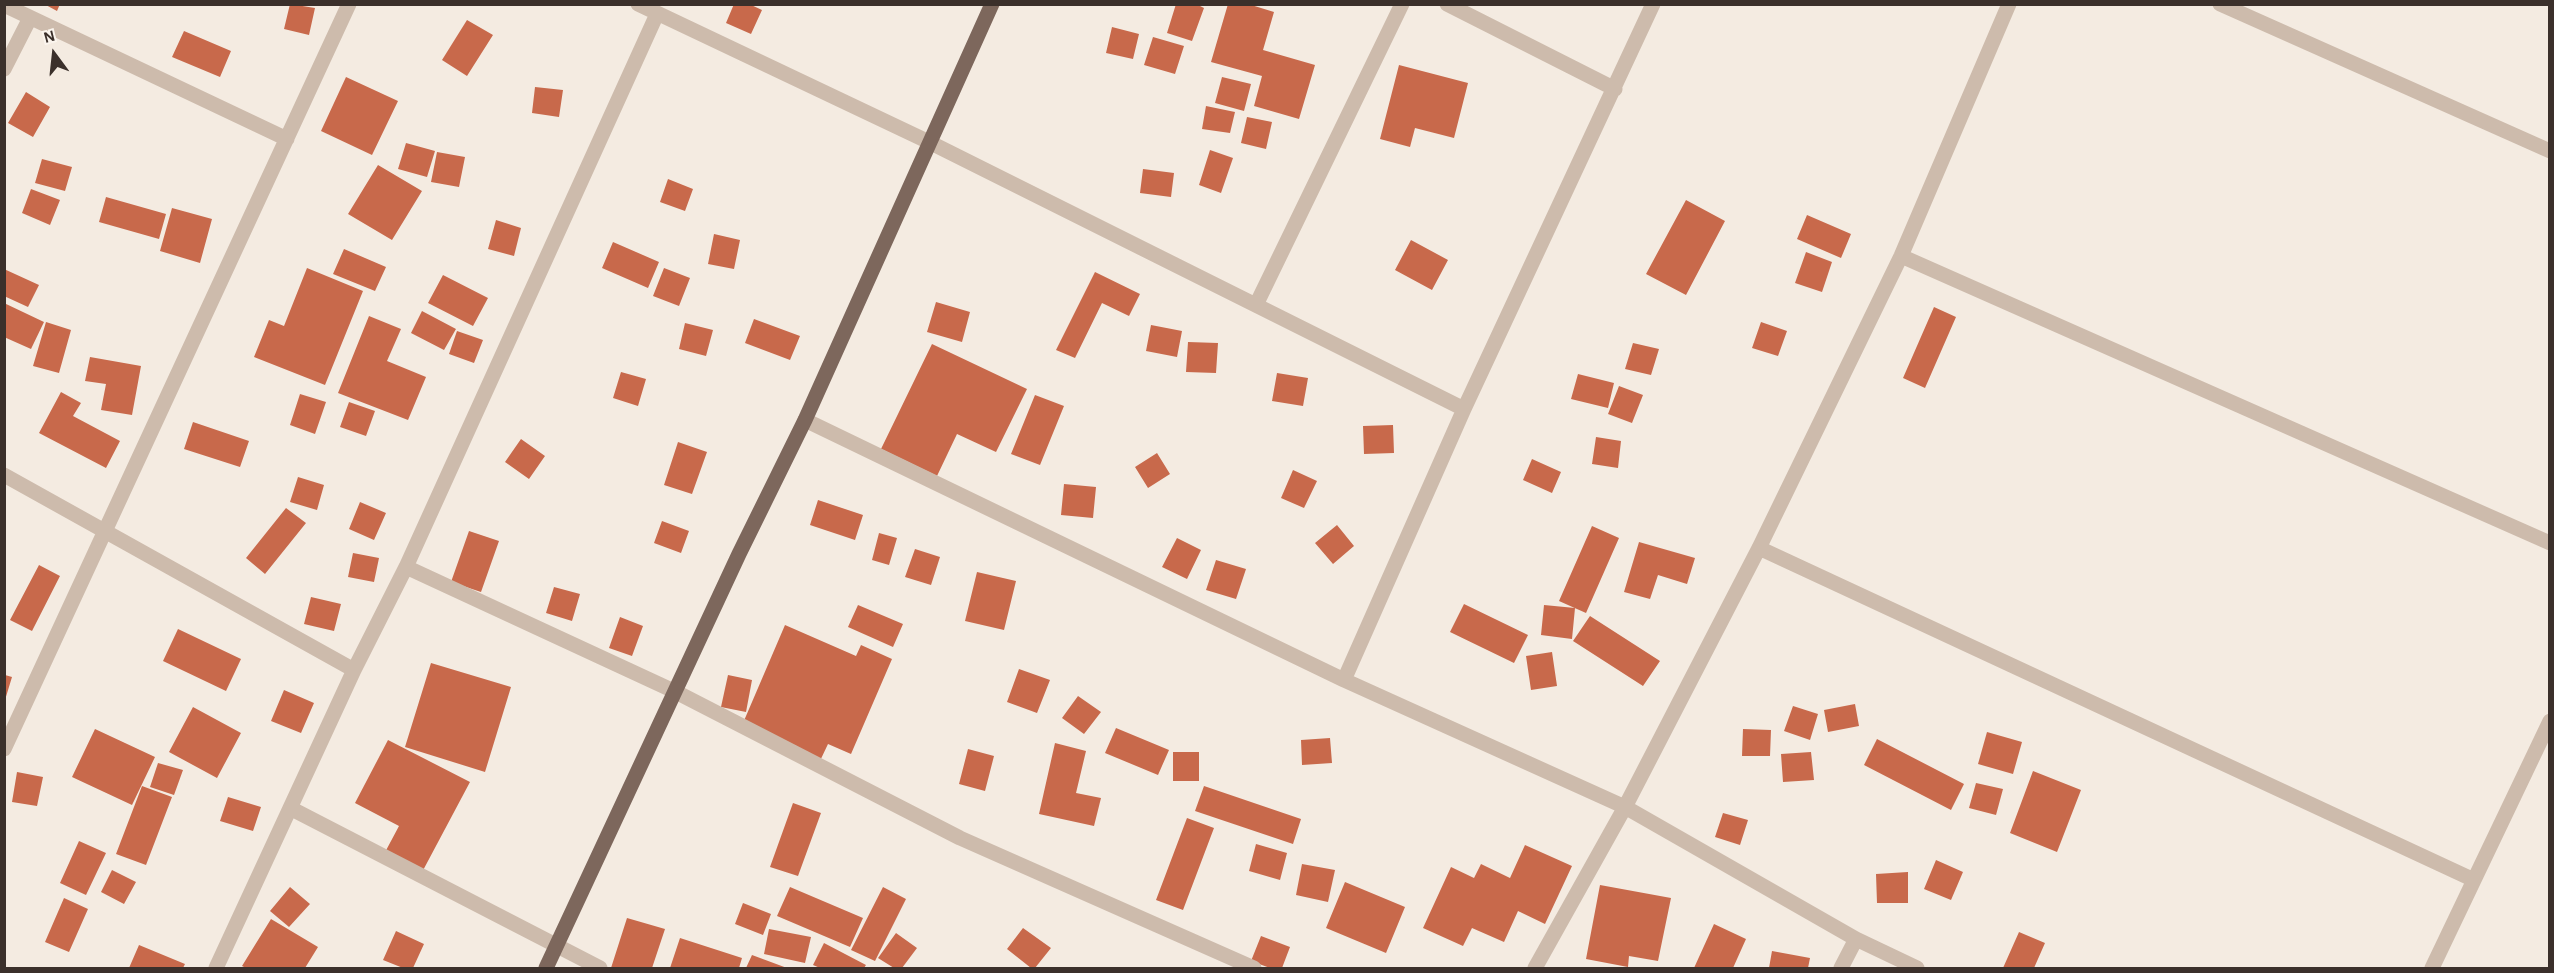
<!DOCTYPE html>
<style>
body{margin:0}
#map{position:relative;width:2554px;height:973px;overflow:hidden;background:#f4ebe1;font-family:"Alegreya Sans",sans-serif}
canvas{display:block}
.frame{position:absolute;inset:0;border:6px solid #3b302b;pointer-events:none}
.north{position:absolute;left:24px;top:24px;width:60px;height:60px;-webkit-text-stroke:4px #fbf5ee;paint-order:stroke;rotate:345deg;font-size:16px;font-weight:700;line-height:24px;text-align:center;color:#3b302b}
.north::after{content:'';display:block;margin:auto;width:21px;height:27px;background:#3b302b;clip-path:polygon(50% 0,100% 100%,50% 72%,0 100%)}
</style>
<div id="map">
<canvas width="2554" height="973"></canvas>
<div class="frame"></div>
<div class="north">N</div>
</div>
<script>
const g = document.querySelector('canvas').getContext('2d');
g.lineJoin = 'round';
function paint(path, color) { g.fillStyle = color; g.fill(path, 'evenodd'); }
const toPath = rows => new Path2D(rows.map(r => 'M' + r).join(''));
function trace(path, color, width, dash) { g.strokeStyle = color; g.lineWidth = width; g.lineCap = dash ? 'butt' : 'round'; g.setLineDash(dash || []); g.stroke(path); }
paint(toPath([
 [44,4,60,4,57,11],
 [290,4,315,8,309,35,284,29],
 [734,4,749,4,762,10,751,34,726,23],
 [1176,4,1196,4,1204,8,1192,41,1167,33],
 [1228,4,1248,4,1274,12,1263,50,1315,65,1299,119,1254,106,1262,76,1211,62],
 [467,20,493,35,467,76,442,60],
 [1112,27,1139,34,1133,59,1106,53],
 [184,31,231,51,220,77,172,57],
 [1153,37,1184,46,1175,74,1144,65],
 [1399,65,1468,83,1454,138,1415,128,1410,147,1380,139],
 [346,77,398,101,372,155,321,131],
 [1222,77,1251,84,1244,111,1215,103],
 [535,87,563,90,559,117,532,113],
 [26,92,50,107,33,137,8,123],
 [1206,106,1235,112,1230,133,1202,129],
 [1247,117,1272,122,1266,149,1241,143],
 [406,143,435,151,427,177,398,169],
 [1210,150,1233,158,1221,193,1199,185],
 [437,152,465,157,459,187,431,182],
 [42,159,72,167,65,191,35,183],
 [378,165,422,191,392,240,348,214],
 [1143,169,1174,173,1171,197,1140,193],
 [668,179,693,189,685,211,660,202],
 [31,189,60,200,50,225,22,213],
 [106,197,166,214,159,239,99,222],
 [1686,200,1725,221,1686,295,1646,274],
 [172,208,212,219,200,263,160,251],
 [1807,215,1851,234,1841,258,1797,239],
 [496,220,521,228,514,256,488,249],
 [714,234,740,240,734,269,708,264],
 [1411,240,1448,260,1432,290,1395,270],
 [613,242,659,262,648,288,602,268],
 [344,249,386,267,375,291,333,274],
 [1806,252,1832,262,1822,292,1795,283],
 [307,268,363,291,325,385,254,357,269,320,284,326],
 [664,268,690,278,679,306,653,296],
 [4,269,39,285,28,307,4,296],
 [1095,272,1140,294,1129,316,1102,303,1075,358,1056,350],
 [443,275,488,298,473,326,428,303],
 [936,302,970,312,962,342,927,332],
 [4,303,44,322,31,349,4,337],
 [1934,307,1956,317,1925,388,1903,378],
 [422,311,456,329,444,350,411,333],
 [369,316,401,329,387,361,426,377,408,420,338,393],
 [754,319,800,336,790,360,745,343],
 [46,322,71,330,59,373,33,366],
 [1761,322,1787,331,1778,356,1752,348],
 [685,323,713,330,706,356,679,349],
 [1151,325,1182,331,1177,357,1146,351],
 [457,331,483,340,474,363,449,354],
 [1188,342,1218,343,1216,373,1186,372],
 [1633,343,1659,349,1651,375,1625,369],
 [932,344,1027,389,996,452,957,434,937,476,881,449],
 [90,357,141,366,132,415,101,410,106,384,85,381],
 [621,372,646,379,638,406,613,398],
 [1277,373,1308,378,1303,406,1272,401],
 [1578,374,1614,383,1608,408,1571,399],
 [1619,386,1643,395,1632,423,1608,414],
 [61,392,81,403,73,416,120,441,106,468,39,433],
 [300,394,326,402,315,434,290,425],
 [1035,395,1064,406,1040,465,1011,454],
 [349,402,375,411,366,436,340,427],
 [193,422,249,441,240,467,184,449],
 [1393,425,1394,453,1364,454,1363,426],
 [1596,437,1621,441,1618,468,1592,464],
 [521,439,545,456,529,479,505,462],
 [678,442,707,452,692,494,664,485],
 [1157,453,1170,474,1148,488,1135,467],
 [1532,459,1561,472,1552,493,1523,480],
 [1293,470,1317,481,1304,508,1281,498],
 [298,477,324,485,317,510,290,502],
 [1064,484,1096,487,1093,518,1061,515],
 [818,500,863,515,855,540,810,525],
 [360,502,386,513,374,540,349,529],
 [286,508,306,523,265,574,246,558],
 [662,521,689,531,681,553,654,543],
 [1337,525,1354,546,1333,564,1315,543],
 [1592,526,1619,538,1586,613,1559,601],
 [469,531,499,541,481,592,451,582],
 [879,533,897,538,889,565,872,560],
 [1177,538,1201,550,1187,579,1162,567],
 [1639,542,1695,558,1687,584,1658,575,1650,599,1624,592],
 [915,549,940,557,931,585,905,577],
 [353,553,379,558,374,582,348,577],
 [1216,560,1246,569,1236,599,1206,590],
 [39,565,60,576,32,631,10,620],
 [977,572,1016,581,1004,630,965,621],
 [554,587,580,594,572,621,546,613],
 [311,597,341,604,334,631,304,624],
 [1464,604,1528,635,1514,663,1450,632],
 [858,605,903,624,893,647,848,627],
 [1544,605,1575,608,1572,639,1541,635],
 [1590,616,1660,661,1643,686,1573,641],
 [620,617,643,626,632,656,609,648],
 [785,625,856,656,861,645,892,659,851,754,828,744,819,763,740,730],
 [178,629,241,659,226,691,163,661],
 [1552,652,1557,686,1531,690,1526,656],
 [431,663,511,687,485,772,405,747],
 [1019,669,1050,680,1037,713,1007,702],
 [5,675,12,677,5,700],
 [728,675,752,680,746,712,721,707],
 [284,690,314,703,301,733,271,721],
 [1078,696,1101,712,1084,734,1062,718],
 [1855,704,1859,726,1828,732,1824,710],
 [1793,706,1818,714,1810,740,1784,731],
 [193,707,241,733,217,778,169,752],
 [1116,728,1169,750,1158,775,1105,753],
 [95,729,155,757,132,805,72,777],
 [1743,729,1771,730,1770,756,1742,756],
 [1987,732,2022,742,2013,774,1978,764],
 [1330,738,1332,763,1302,765,1301,740],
 [1877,739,1964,784,1951,810,1864,765],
 [388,740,470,782,420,876,383,856,399,826,355,803],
 [1055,743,1086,751,1076,793,1101,798,1094,826,1039,814],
 [968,749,994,756,985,791,959,784],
 [1173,752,1199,752,1199,781,1173,781],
 [1811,752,1814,780,1783,782,1781,754],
 [158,763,183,770,174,795,150,787],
 [2033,771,2081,790,2057,852,2010,833],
 [17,772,43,777,37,806,12,802],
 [1976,783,2003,789,1996,815,1969,808],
 [142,786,172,797,146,865,116,854],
 [1204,786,1301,819,1293,844,1195,811],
 [228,797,261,807,253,831,220,821],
 [793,803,821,813,798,876,770,867],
 [1723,813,1748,820,1740,845,1715,837],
 [1187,818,1214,828,1183,910,1156,900],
 [79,841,106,853,86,895,60,883],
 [1256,844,1287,853,1280,880,1249,871],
 [1525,845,1572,866,1545,924,1518,911,1504,942,1472,928,1463,946,1423,928,1451,867,1474,878,1481,864,1510,878],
 [1936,860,1963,872,1951,900,1924,889],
 [1302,864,1335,870,1328,902,1296,895],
 [112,870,136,882,124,904,101,892],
 [1908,872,1908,903,1877,903,1876,874],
 [1345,882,1405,907,1386,953,1326,928],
 [1600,885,1671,898,1658,961,1629,956,1628,967,1586,959],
 [290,887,310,904,289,927,270,911],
 [790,887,863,918,850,947,777,916],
 [883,887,906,899,875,961,851,950],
 [64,898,88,909,69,952,45,942],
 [743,903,771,914,763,935,735,924],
 [627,918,665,929,652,968,611,968],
 [271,919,318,947,305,968,246,968,242,966],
 [1714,924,1746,939,1733,968,1694,968],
 [1023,928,1051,948,1035,968,1031,968,1007,949],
 [769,929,811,937,805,963,764,954],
 [396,931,424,944,413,968,403,968,383,960],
 [2019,932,2045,943,2034,968,2003,968],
 [896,933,917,948,902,968,894,968,878,958],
 [1261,936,1290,947,1282,968,1270,968,1251,961],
 [680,938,742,958,739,968,670,968],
 [824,943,866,965,864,968,820,968,813,965],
 [139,945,185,964,183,968,129,968],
 [1772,951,1810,958,1808,968,1769,968],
 [752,955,787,968,746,968]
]), '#c8694b');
trace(toPath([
 [638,4,929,142,1464,409],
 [1447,4,1615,89],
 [2220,4,2550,151],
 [4,5,287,139],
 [4,69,30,18],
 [1901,256,2550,543],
 [1256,305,1402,4],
 [805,420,1344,680,1625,807,1856,939,1917,968],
 [4,475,354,670],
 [1759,548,2474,880],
 [406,567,676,692,960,838,1254,968],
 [1344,680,1464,409,1653,4],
 [4,749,349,4],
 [290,808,600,968],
 [216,968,354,670,406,567,657,14],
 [1535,968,1625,807,1759,548,1901,256,2009,4],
 [1841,968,1856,939],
 [2432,968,2550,721]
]), '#cdbbac', 15);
trace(toPath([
 [546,968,739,554,805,420,992,4]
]), '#7d675c', 15);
</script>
